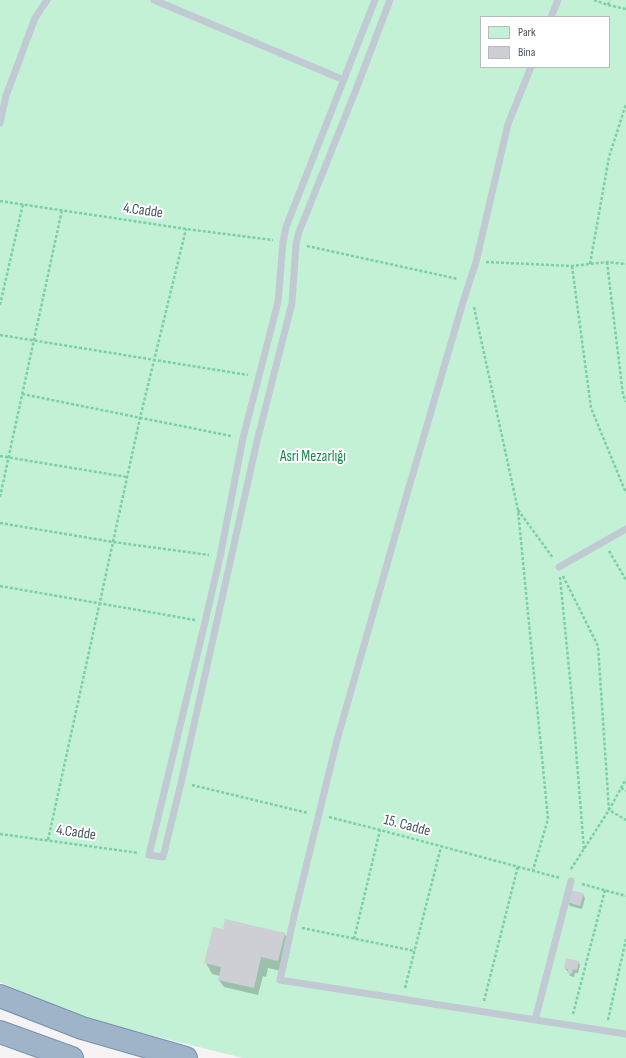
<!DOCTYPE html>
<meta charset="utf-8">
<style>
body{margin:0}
#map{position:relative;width:626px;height:1058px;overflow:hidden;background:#f5f3f3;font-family:"Sofia Sans Condensed",sans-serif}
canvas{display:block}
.legend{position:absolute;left:480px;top:16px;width:130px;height:52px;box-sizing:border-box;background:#fff;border:1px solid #b7bbc0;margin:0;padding:5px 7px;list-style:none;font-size:12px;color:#4a5661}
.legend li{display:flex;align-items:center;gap:8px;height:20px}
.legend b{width:20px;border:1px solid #b7bbc0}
</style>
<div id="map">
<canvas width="626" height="1058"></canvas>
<ul class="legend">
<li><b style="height:11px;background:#c3f1d5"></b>Park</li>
<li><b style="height:11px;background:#cdcfd5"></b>Bina</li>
</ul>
</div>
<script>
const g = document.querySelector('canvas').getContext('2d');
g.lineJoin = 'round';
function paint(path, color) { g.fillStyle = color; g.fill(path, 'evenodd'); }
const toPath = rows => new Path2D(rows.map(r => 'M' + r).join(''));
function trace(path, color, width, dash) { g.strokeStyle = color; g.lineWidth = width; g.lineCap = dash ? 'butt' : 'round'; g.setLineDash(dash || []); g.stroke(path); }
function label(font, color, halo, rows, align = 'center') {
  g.font = font + ' "Sofia Sans Condensed",sans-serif'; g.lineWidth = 4; g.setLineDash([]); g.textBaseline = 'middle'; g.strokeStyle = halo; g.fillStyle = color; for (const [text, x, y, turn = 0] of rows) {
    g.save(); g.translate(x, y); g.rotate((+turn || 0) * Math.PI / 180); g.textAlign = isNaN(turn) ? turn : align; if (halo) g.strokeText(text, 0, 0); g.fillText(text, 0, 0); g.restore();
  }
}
paint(toPath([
 [0,0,626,0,626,1058,243,1058,86,1019,0,982],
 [481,17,609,17,609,67,481,67]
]), '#c3f1d5');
paint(toPath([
 [583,894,585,898,582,909,570,906,568,902],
 [224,931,284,933,291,945,285,972,268,968,266,977,263,976,258,995,224,987,219,980,220,976,212,974,206,963],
 [578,962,580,965,578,973,575,973,574,977,570,976,569,971,567,971,565,968]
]), '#0003');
paint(toPath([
 [570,890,584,893,580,906,567,902],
 [225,919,285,933,278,961,261,957,254,988,218,980,221,967,204,963,213,927,223,929],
 [566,958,579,961,577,970,573,969,572,974,567,973,568,969,564,968]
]), '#cdcfd5');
const trunk = toPath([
 [0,996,82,1028,186,1058],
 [0,1032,72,1058]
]);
trace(trunk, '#7690ad', 24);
trace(toPath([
 [594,0,608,5,626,9],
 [608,5,610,0],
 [0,201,186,229,273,240],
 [307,246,458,279],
 [486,262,572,266,607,262,626,264],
 [607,262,623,395,626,402],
 [590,264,609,157,626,104],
 [572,266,591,408,626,493],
 [0,305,23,204],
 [474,307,518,510,548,819,533,870],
 [0,335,248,375],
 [22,394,231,436],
 [0,456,127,477],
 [0,497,62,210],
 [518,510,553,558],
 [0,523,113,542,209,555],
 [609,551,626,580],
 [563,576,598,646,609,810,626,820],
 [560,577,572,699,584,850],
 [0,586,195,620],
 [192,785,308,813],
 [621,788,626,791],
 [329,817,380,830,560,878],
 [0,834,139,853],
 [48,840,140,418,186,229],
 [571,869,609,810,626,779],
 [582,884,626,896],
 [302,928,415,951],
 [354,939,380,830],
 [405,988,441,847],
 [484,1001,518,866],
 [573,1014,605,890],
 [608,1020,626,939]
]), '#7ad0a6', 2.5, [3, 2]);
trace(toPath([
 [154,0,344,80],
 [375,0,286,227,283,242,278,302,243,438,220,557,205,622,149,855,163,857,181,783,257,441,292,303,296,244,299,232,357,87,390,0],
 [551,17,558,0],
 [531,67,508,124,476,262,463,302,409,487,337,740,295,912,280,980,626,1034],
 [0,123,6,96,35,18,47,0],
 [559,567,626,529],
 [535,1020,571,881]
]), '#c1cad2', 7);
trace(trunk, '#9fb4c9', 22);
label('15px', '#4a5661', '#fff', [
 ["4.Cadde",143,211,8],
 ["15. Cadde",407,826,15],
 ["4.Cadde",76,833,8]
]);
label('15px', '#17864f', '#fff', [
 ["Asri Mezarlığı",313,457]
]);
</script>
